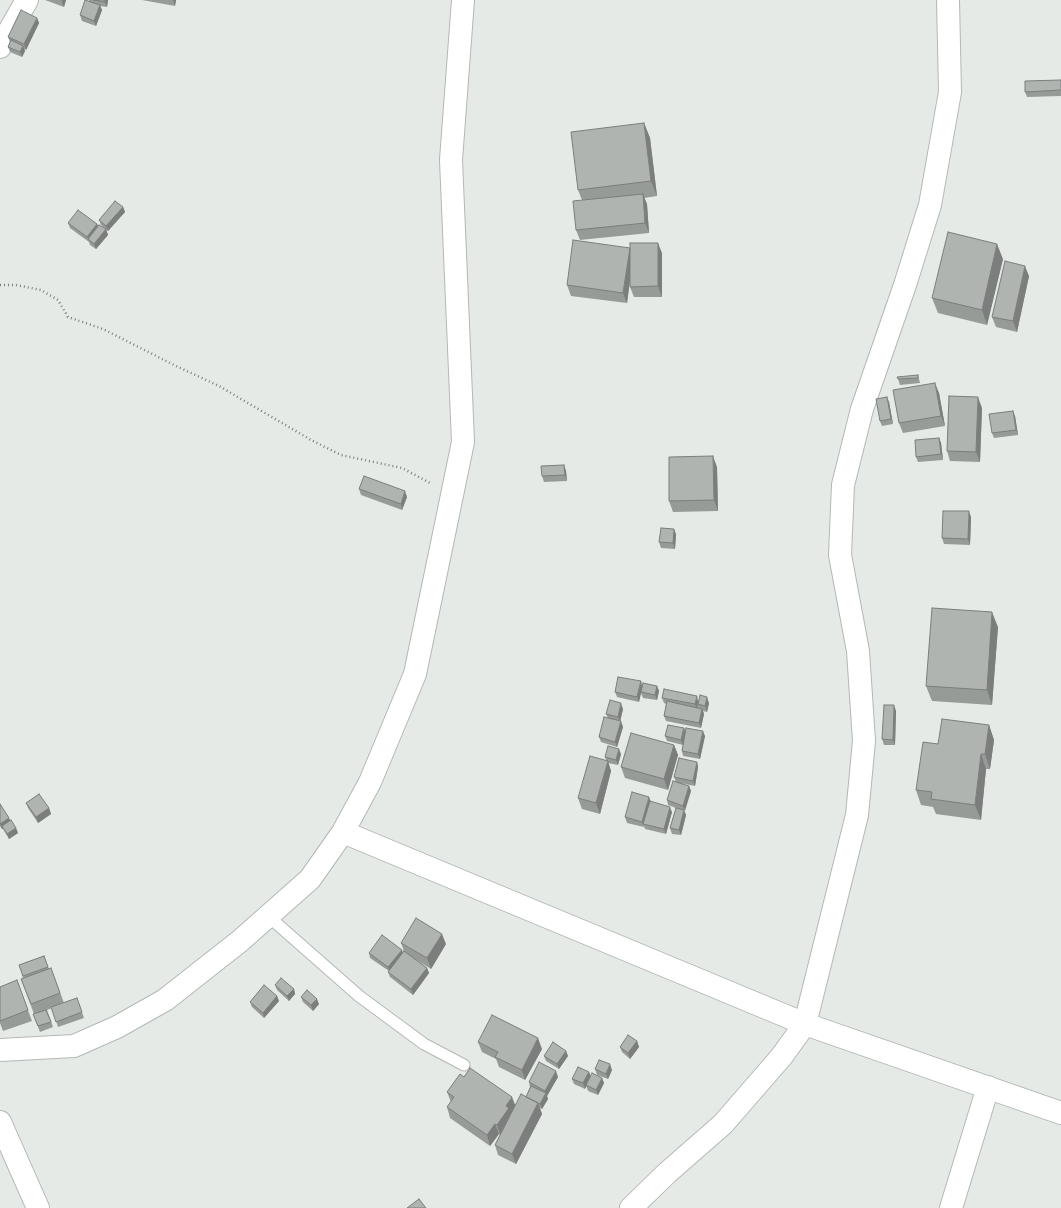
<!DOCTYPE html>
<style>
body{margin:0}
canvas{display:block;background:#e5eae6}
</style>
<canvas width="1061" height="1208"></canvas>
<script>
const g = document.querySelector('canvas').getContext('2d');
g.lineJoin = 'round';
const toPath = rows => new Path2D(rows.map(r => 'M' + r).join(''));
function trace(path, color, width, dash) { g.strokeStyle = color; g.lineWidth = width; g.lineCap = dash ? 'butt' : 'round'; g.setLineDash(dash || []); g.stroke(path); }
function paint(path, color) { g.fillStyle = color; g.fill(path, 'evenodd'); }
const service = toPath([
 [268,916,359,996,424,1044,464,1065]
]);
const minor = toPath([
 [0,47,27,0],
 [343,832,805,1024,1061,1113],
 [0,1050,74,1046,117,1027,165,1000,240,941,310,879,343,832,370,782,415,674,463,442,451,160,463,0],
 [631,1208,667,1173,723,1124,782,1056,805,1024,857,815,864,741,858,651,840,555,843,485,862,409,905,285,930,205,950,92,948,0],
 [951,1208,988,1087]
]);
const tertiary = toPath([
 [0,1122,38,1208]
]);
trace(service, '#b4b8b5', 13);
trace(minor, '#b4b8b5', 24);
trace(tertiary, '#b4b8b5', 24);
trace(toPath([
 [0,285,16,285,41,290,58,300,68,317,103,329,174,365,219,386,311,440,341,455,402,468,430,483]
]), '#7d807d', 2.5, [1, 3]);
trace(service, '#fff', 11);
trace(minor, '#fff', 22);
trace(tertiary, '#fff', 22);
paint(toPath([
 [45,0,66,0,64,7],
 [89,0,108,0,107,7,100,6,102,10,96,26,82,21,80,15,89,1],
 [142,0,176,0,175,6],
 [37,18,39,23,26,50,24,49,25,51,22,57,10,52,8,47,10,42,8,37],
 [1061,80,1061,96,1027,97,1025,92],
 [644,123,650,138,657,196,644,198,647,204,649,233,580,240,576,230,582,200,578,190],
 [123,207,125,212,108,231,101,225,99,220],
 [68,223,97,224,98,226,106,229,108,235,96,249,90,245,89,242,70,228],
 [630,248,630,249,662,253,662,297,634,297,630,287,630,280,627,303,571,296,567,285],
 [1003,259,987,325,938,313,932,298],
 [1029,276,1017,332,996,327,992,317],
 [918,375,920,383,900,385,898,379],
 [939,393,945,426,903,433,899,423],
 [889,402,893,424,882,426,880,421],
 [982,408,980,462,950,461,947,451],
 [1015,416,1018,435,994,438,992,433],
 [939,438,941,443,943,460,918,462,916,457],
 [564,465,566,471,567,481,544,482,542,476],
 [717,467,718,511,673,512,669,501],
 [359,489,407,497,402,510,361,495],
 [971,517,970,545,944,544,942,538],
 [676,534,675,549,661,548,659,542],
 [998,627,992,705,932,701,926,686],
 [641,681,642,686,657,686,659,691,657,700,643,698,641,693,639,702,617,697,615,692],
 [662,698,698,701,709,703,707,712,703,711,704,714,701,728,666,721,664,716,666,704,664,703],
 [623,709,620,721,623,727,617,747,601,742,599,737,608,718,606,714],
 [896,711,895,745,884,745,882,739],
 [989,725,994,740,990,769,986,769,981,820,936,814,933,807,921,805,916,790,938,744],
 [684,728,685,732,705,736,700,759,683,756,682,751,683,745,667,741,665,736],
 [674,745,678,755,668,790,625,778,621,767],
 [621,754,618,765,608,763,611,771,600,814,582,809,578,798,606,760,605,757],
 [697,762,698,767,695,786,680,783,689,786,691,791,684,811,686,815,681,835,672,834,670,828,676,808,668,805,667,800,676,782,674,777],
 [650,802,672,812,666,834,645,829,644,826,644,827,627,823,625,817],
 [26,803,49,808,51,814,38,823,28,808],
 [0,804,9,818,10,821,16,828,18,833,9,839,3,829,2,829,0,826],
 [401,943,446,944,431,969,415,959,427,968,429,973,413,995,390,977,388,972,389,971,370,958,369,953,402,950,403,953,404,951],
 [44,956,49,969,51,968,64,1003,77,998,84,1018,58,1027,52,1008,47,1010,53,1027,40,1032,33,1014,34,1014,21,979,23,978,19,965],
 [17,980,32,1021,3,1031,0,1023,0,987],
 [275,985,294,989,295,994,289,1001,277,990],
 [277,996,279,1001,264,1018,252,1007,250,1002],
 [301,997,319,1004,313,1011,303,1002],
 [637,1041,639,1047,630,1059,622,1052,620,1047],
 [478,1042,542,1049,525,1080,499,1067,496,1059,482,1052],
 [566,1051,568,1056,559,1069,546,1061,544,1056],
 [595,1069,612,1070,608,1079,597,1075],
 [589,1072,590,1077,602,1078,604,1083,598,1095,588,1091,586,1085,585,1089,574,1084,572,1079],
 [464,1077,515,1105,526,1097,530,1087,529,1082,558,1077,547,1096,548,1099,542,1109,540,1108,542,1114,516,1164,498,1155,495,1145,500,1135,499,1134,490,1146,450,1118,447,1107,451,1102,447,1092]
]), '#979b98');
paint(toPath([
 [62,0,66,0,64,7,62,2],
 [105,0,108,0,107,7,105,2],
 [173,0,176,0,175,6],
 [100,5,102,10,96,26,94,21],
 [37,18,39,23,26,50,24,44],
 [23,46,25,51,22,57,20,52],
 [644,123,650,138,657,196,651,181],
 [643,194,647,204,649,233,645,223],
 [123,207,125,212,108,231,106,226],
 [97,224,99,229,88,239,87,237],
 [106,229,108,235,96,249,94,244],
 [658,243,662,253,662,297,658,286],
 [997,244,1003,259,987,325,982,310],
 [630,248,633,258,627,303,623,293],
 [1025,266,1029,276,1017,332,1013,321],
 [935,383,939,393,945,426,941,416],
 [887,397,889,402,893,424,891,419],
 [978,397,982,408,980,462,976,452],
 [1013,411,1015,416,1018,435,1016,430],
 [939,438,941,443,943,460,941,454],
 [713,456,717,467,718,511,714,500],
 [564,465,566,471,567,481,565,475],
 [405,491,407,497,402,510,401,504],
 [969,511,971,517,970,545,968,539],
 [674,529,676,534,675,549,673,543],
 [992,612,998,627,992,705,987,690],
 [641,681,642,687,641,692,641,693,639,702,637,697],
 [657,686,659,691,657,700,655,695],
 [697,696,698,701,697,710,695,704],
 [707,697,709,703,707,712,705,706],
 [621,703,623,709,620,722,618,717],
 [894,705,896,711,895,745,893,740],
 [702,709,704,714,701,728,699,723],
 [621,721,623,727,617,747,615,742],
 [989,725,994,740,990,769,985,754],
 [684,728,686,733,683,745,681,740],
 [703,731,705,736,700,759,698,754],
 [674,745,678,755,668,790,664,779],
 [619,749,621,754,618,765,616,760],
 [981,754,986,769,981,820,975,805],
 [608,761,611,771,600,814,596,803],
 [697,762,698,767,695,786,693,781],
 [689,786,691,791,685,811,683,806],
 [649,797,651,802,643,824,644,827,642,822],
 [670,807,672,812,666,834,664,829],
 [49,808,51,814,38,823,36,817],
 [684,810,686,815,681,835,679,830],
 [9,818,11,823,2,826,3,829,2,829,0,824],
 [16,828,18,833,9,839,7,834],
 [442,934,446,944,431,969,427,958],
 [402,950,403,955,390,973,388,967],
 [427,968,429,973,413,995,411,989],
 [294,989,295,994,289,1001,287,996],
 [277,996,279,1001,264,1018,263,1013],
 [317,999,319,1004,313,1011,311,1005],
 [538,1038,542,1049,525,1080,522,1070],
 [637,1041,639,1047,630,1059,628,1053],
 [566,1051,568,1056,559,1069,557,1064],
 [610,1064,612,1070,608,1079,606,1074],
 [556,1071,558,1077,547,1096,545,1091],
 [589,1072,591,1077,585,1089,583,1083],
 [602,1078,604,1083,598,1095,596,1090],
 [546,1093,548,1099,542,1109,540,1104],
 [512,1097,516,1107,501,1136,497,1125,506,1106],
 [538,1103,542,1114,516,1164,512,1154],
 [495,1124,499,1134,490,1146,487,1135]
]), '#7b7e7c');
const building = toPath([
 [85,0,100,5,94,21,80,15,85,0],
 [94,0,105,0,105,2,94,0],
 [21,10,37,18,24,44,8,37,21,10],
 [11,40,23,46,20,52,8,47,11,40],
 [1061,80,1061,90,1025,92,1025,81,1061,80],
 [644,123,651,181,578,190,571,132,644,123],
 [643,194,645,223,576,230,573,201,643,194],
 [115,201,123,207,106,226,99,220,115,201],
 [78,210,97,224,87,237,68,223,78,210],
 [99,225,106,229,94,244,88,239,99,225],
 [948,232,997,244,982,310,932,298,948,232],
 [573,240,630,248,623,293,567,285,573,240],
 [630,243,658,243,658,286,630,287,630,243],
 [1005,261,1025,266,1013,321,992,317,1005,261],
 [918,375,918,378,898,379,897,377,918,375],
 [935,383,941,416,899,423,893,390,935,383],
 [949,396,978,397,976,452,947,451,949,396],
 [887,397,891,419,880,421,876,399,887,397],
 [1013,411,1016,430,992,433,989,414,1013,411],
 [939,438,941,454,916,457,915,440,939,438],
 [713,456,714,500,669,501,669,457,713,456],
 [564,465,565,475,542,476,541,466,564,465],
 [364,476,405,491,401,504,359,489,364,476],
 [943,511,969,511,968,539,942,538,943,511],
 [661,528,674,529,673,543,659,542,661,528],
 [932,608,992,612,987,690,926,686,932,608],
 [618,677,641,681,637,697,615,692,618,677],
 [643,683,657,686,655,695,641,692,643,683],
 [664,689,697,696,695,704,662,698,664,689],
 [700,695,707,697,705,706,698,704,700,695],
 [610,700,621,703,618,717,606,714,610,700],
 [667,701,702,709,699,723,664,716,667,701],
 [884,705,894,705,893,740,882,739,884,705],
 [604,717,621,721,615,742,599,737,604,717],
 [942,719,989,725,985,754,981,754,975,805,931,799,932,792,916,790,923,742,938,744,942,719],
 [668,725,684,728,681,740,665,736,668,725],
 [686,728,703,731,698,754,682,751,686,728],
 [631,733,674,745,664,779,621,767,631,733],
 [608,746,619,749,616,760,605,757,608,746],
 [590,756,608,761,596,803,578,798,590,756],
 [679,758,697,762,693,781,674,777,679,758],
 [673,781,689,786,683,806,667,800,673,781],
 [632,792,649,797,642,822,625,817,632,792],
 [39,794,49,808,36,817,26,803,39,794],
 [650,801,670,807,664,829,643,824,650,801],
 [0,804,9,818,0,824,0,804],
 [676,808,684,810,679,830,670,828,676,808],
 [11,820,16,828,7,834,2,826,11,820],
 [416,918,442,934,427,958,401,943,416,918],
 [382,935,402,950,388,967,369,953,382,935],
 [404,951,427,968,411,989,388,972,404,951],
 [44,956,48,967,23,976,19,965,44,956],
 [51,968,60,993,31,1004,21,979,51,968],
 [281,978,294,989,287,996,275,985,281,978],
 [17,980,28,1010,0,1021,0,987,17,980],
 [264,985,277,996,263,1013,250,1002,264,985],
 [307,990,317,999,311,1005,301,997,307,990],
 [77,998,82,1012,56,1022,51,1007,77,998],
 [46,1010,51,1022,38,1026,33,1014,46,1010],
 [492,1015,538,1038,522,1070,495,1057,498,1052,478,1042,492,1015],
 [628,1035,637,1041,628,1053,620,1047,628,1035],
 [553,1042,566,1051,557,1064,544,1056,553,1042],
 [599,1060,610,1064,606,1074,595,1069,599,1060],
 [539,1062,556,1071,545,1091,529,1082,539,1062],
 [578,1067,589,1072,583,1083,572,1079,578,1067],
 [470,1068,512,1097,506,1106,509,1108,497,1125,495,1124,487,1135,447,1107,454,1097,447,1092,460,1074,464,1077,470,1068],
 [592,1073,602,1078,596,1090,586,1085,592,1073],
 [531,1086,546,1093,540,1104,526,1097,531,1086],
 [521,1094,538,1103,512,1154,495,1145,521,1094],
 [419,1199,426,1208,407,1208,419,1199]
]);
paint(building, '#b0b4b1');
trace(building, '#7b7e7c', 1);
</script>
